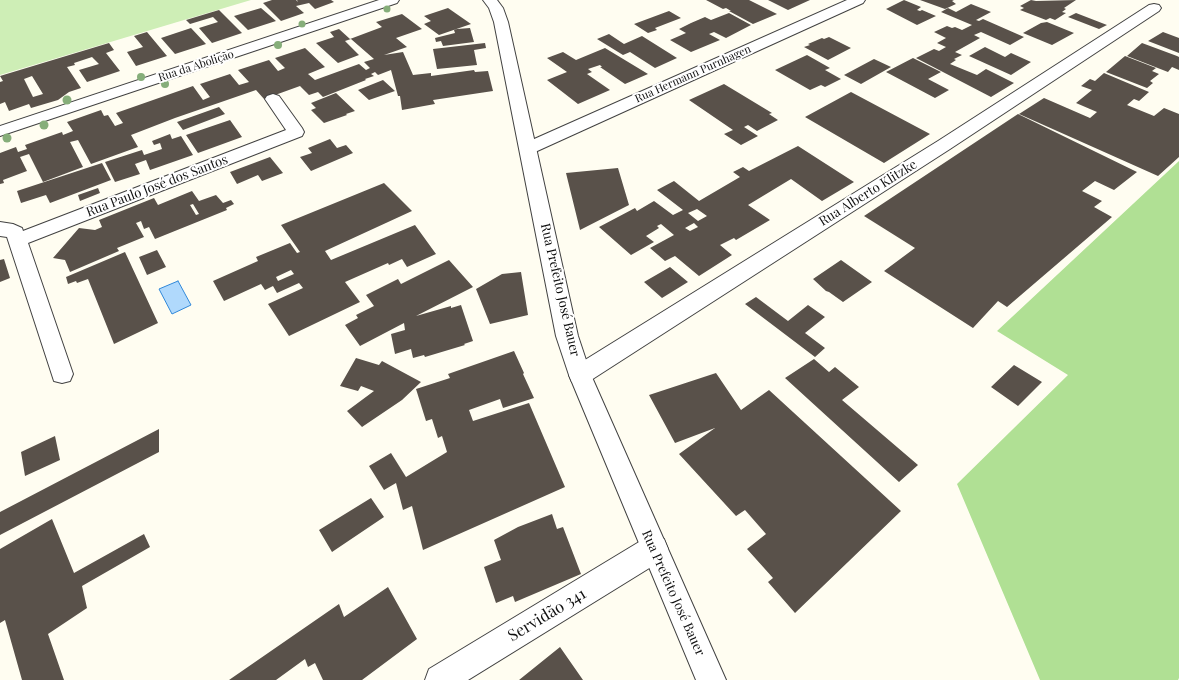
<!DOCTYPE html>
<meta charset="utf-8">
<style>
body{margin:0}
canvas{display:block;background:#fffdf1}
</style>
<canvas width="1179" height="680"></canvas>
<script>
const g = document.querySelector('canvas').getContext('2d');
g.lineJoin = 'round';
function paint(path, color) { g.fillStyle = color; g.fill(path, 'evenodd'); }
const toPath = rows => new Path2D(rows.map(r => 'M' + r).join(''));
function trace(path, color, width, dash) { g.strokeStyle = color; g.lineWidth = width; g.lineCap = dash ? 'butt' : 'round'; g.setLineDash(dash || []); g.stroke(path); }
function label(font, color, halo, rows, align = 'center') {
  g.font = font + ' "Playfair Display",serif'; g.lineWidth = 4; g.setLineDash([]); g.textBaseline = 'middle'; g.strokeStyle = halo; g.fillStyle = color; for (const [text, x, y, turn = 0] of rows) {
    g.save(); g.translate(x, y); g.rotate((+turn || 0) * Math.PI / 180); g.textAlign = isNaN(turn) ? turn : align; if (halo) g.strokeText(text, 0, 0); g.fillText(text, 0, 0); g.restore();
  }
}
paint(toPath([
 [0,0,251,0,0,75]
]), '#ceeeb6');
paint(toPath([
 [1179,161,1179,678,1178,680,1040,680,957,484,1068,375,997,331]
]), '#b0e094');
const water = toPath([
 [178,281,191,305,172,314,159,289,178,281]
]);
paint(water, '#b0d9fc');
trace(water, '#3088d9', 1);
paint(toPath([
 [272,0,296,0,298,2,297,0,331,0,334,2,315,9,309,3,296,6,304,13,281,21,263,3],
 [706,0,749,0,777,14,753,24,729,11,731,11,726,8,723,9],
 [768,0,810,0,788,10],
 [904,0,921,7,917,10,920,11,922,10,936,16,917,25,886,9],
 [920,0,954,0,952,1,956,4,945,9],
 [1031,0,1036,1,1076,0,1064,8,1066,9,1062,12,1066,13,1055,20,1050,18,1046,20,1020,10,1024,8,1020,6],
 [971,4,991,12,976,20,979,21,983,19,1024,37,1010,45,981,32,974,35,980,38,955,52,962,55,954,59,956,60,950,64,977,75,986,69,1014,83,991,97,916,58,934,49,939,51,946,47,937,43,946,38,934,32,947,26,952,28,955,27,962,30,972,25,941,12,948,8,956,12],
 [261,8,276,21,248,30,234,16],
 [448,8,471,24,439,35,424,24,431,21,424,16],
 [219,10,242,33,212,43,199,28,218,22,213,17,190,24,186,20],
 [669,11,681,18,655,28,657,30,648,33,634,24],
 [729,13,751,25,726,38,714,32,709,34,720,40,691,52,670,40,686,33,679,29,691,23,705,17,711,20],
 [1076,13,1107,25,1099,29,1068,17],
 [402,14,422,29,396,38,407,47,384,55,403,52,413,75,431,73,431,76,474,70,475,72,488,71,493,91,433,100,435,104,402,110,400,96,398,96,391,70,378,75,375,72,371,74,374,76,365,79,366,80,323,97,318,92,309,95,300,86,264,99,256,90,175,118,131,135,138,147,91,164,78,140,70,142,83,167,43,182,29,154,20,157,27,171,3,180,4,183,0,184,0,153,16,147,18,152,27,149,25,145,62,132,63,135,73,131,67,122,101,110,104,116,108,115,115,126,123,123,116,113,193,86,203,100,210,97,200,84,230,74,239,85,249,82,238,70,269,60,278,71,285,68,275,58,305,48,325,67,308,74,315,80,359,64,366,70,370,68,364,62,374,59,351,39,345,41,359,55,338,63,316,43,334,37,330,32,339,29,350,39,382,27,376,22],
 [1047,22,1074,33,1052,45,1023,33,1041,23],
 [191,28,206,44,175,54,161,38],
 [470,28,474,42,443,46,441,41,436,42,435,38,455,33,454,30,457,29],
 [147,32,167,56,136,66,127,52,143,47,134,36],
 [1163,32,1179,38,1179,53,1148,41],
 [609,34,624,44,642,36,677,58,655,68,630,52,623,55,597,39],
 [829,37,851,48,828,60,804,47,810,45,808,44,822,38,824,39],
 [109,43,114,50,106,53,120,71,87,82,79,70,99,64,92,57,74,63,75,65,67,67,81,88,69,92,58,100,31,108,29,104,9,111,5,102,0,104,0,82,3,81,0,76],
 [32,76,43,94,33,97,24,79],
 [485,43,486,48,474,50,477,65,437,69,433,49],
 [1142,43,1177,56,1179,57,1179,70,1172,67,1168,72,1127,56],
 [985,47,1005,57,1011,53,1031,62,1011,75,969,56],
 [605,48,648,74,625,84,600,67,602,67,600,65,588,69,592,72,587,74,610,90,578,104,547,80,567,72,547,58,563,52,576,60],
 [807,55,830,68,825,70,841,79,825,87,821,85,810,90,775,70],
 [1125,56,1156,68,1152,71,1159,74,1150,81,1153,83,1147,88,1106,72],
 [913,58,941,72,928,79,949,90,935,98,886,72],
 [874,59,891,67,861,84,844,75],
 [1104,73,1149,92,1139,101,1134,99,1127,105,1154,116,1164,108,1179,114,1179,157,1158,176,1019,114,1044,98,1090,118,1097,112,1076,103,1092,90,1081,86,1090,79,1095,81],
 [383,80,395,91,369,100,358,90],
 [724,84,772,113,769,114,778,120,757,131,748,125,744,127,758,136,741,145,724,134,733,130,689,100],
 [851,92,930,134,884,163,805,117],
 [336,93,355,111,346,114,347,115,324,123,311,110,316,108,311,103],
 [219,107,225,114,183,130,177,122],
 [1018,114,1137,172,1114,190,1095,181,1082,191,1102,201,1094,207,1112,217,1007,307,998,301,973,328,884,271,915,248,864,216],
 [230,120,242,137,198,153,186,135],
 [170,134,172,139,181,136,193,155,150,170,146,160,135,164,140,174,115,182,105,162,142,150,144,155,162,149,160,143,154,145,152,141],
 [330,139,337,148,346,145,353,153,311,171,300,157,312,153,308,148],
 [798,146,854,182,822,201,791,179,748,205,770,220,736,240,734,238,720,245,732,255,699,276,675,256,665,261,650,248,674,235,661,224,657,226,659,228,646,236,654,242,631,255,599,227,635,208,637,211,654,201,673,215,683,210,657,190,674,181,699,201,740,177,733,172,743,167,749,171],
 [697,209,707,216,698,221,688,213],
 [694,223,698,227,690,231,685,228],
 [270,157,283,173,262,181,258,175,237,184,230,172],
 [102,163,111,180,50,203,46,195,21,203,17,191],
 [618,168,629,205,580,230,566,173],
 [384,183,412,211,325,251,331,260,415,225,436,254,407,267,402,259,389,265,388,263,345,282,360,302,289,336,268,304,303,288,299,283,277,293,273,286,265,290,261,284,224,301,213,281,258,261,256,257,290,243,297,253,300,252,281,225],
 [291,270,294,274,278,281,276,277],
 [98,188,100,193,80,201,78,195],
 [192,191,199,201,216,195,223,203,231,200,234,204,226,208,227,210,155,239,149,227,144,229,141,221,136,223,144,237,117,248,119,251,70,272,65,260,53,258,79,228,95,230,102,227,99,220,154,198,158,205],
 [193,204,199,214,196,215,190,205],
 [157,250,166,267,147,275,139,257],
 [125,252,158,323,114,344,88,279,77,283,76,281,68,284,66,277],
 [4,259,10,278,0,282,0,260],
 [449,260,473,287,416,316,451,306,451,308,461,305,473,341,464,344,465,345,425,357,424,355,413,358,411,349,395,354,391,334,405,330,404,323,360,346,345,325,358,318,356,315,374,306,366,295,398,279,401,284],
 [841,260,872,282,843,302,829,292,826,291,813,279],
 [670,267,688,282,662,298,644,282],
 [521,272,528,315,490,324,476,289,502,274],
 [756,297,788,321,808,305,825,317,805,333,825,348,815,357,745,304],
 [514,351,524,373,523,374,534,398,503,408,500,399,469,410,473,421,529,403,565,487,423,550,412,506,403,510,396,483,384,490,369,466,391,453,406,477,447,452,442,436,438,438,432,419,426,421,416,389,450,378,448,374],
 [356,358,379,365,382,361,421,382,402,400,362,427,347,411,374,391,361,386,358,391,340,386],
 [814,359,829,372,835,367,859,387,842,400,918,465,899,482,785,378],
 [1014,365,1042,382,1018,406,991,387],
 [716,373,741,410,769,390,901,511,795,613,768,582,773,578,747,549,766,534,745,510,736,516,679,454,715,428,675,443,649,395],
 [159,429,159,452,0,535,0,512],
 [55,436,60,460,25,476,21,452],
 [371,498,384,517,332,552,319,530],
 [552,514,557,529,563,527,581,574,515,602,513,596,496,603,484,567,501,560,494,540,518,527],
 [52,519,74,573,144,534,150,547,82,586,87,608,48,634,64,680,22,680,7,627,5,620,0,623,0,549],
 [388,587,417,639,362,680,323,680,315,663,308,667,305,659,276,680,229,680,339,604,344,617],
 [560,647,583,680,519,680]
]), '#59514a');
const minor = toPath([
 [379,0,399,0,397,3,0,136,0,126,379,0],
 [847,0,865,0,863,3,535,152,529,153,523,152,521,148,523,144,847,0],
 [1154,4,1159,5,1161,8,1159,11,950,149,588,382,580,384,572,382,569,375,572,368,938,141,1149,5,1154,4],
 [273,94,279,96,302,128,304,132,302,136,28,243,73,374,70,381,62,383,54,381,7,237,0,236,0,222,13,224,22,228,23,231,286,130,265,99,267,96,273,94],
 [654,535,664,539,668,549,664,559,468,680,425,680,429,669,644,539,654,535]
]);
const tertiary = toPath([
 [483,0,497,0,503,8,508,22,578,336,591,375,726,680,696,680,569,375,556,336,494,22,489,8,483,0]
]);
trace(minor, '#424242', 2);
trace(tertiary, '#424242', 2);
paint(minor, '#fff');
paint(tertiary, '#fff');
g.fillStyle = '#86ae7a';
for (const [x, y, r] of [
 [387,9,3.5],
 [302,24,3.5],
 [278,45,4],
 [141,77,4],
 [165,84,4],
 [67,100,4.5],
 [44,125,4.5],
 [7,138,4.5]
]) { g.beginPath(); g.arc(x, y, r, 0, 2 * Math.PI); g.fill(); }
label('11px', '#0f0f0f', '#fff', [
 ["Rua da Abolição",196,66,-18],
 ["Rua Hermann Purnhagen",693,74,-24]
]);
label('13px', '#0f0f0f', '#fff', [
 ["Rua Paulo José dos Santos",157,186,-21],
 ["Rua Alberto Klitzke",868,193,-32],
 ["Rua Prefeito José Bauer",560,290,77],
 ["Rua Prefeito José Bauer",673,593,66]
]);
label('16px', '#0f0f0f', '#fff', [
 ["Servidão 341",547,615,-31]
]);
</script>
